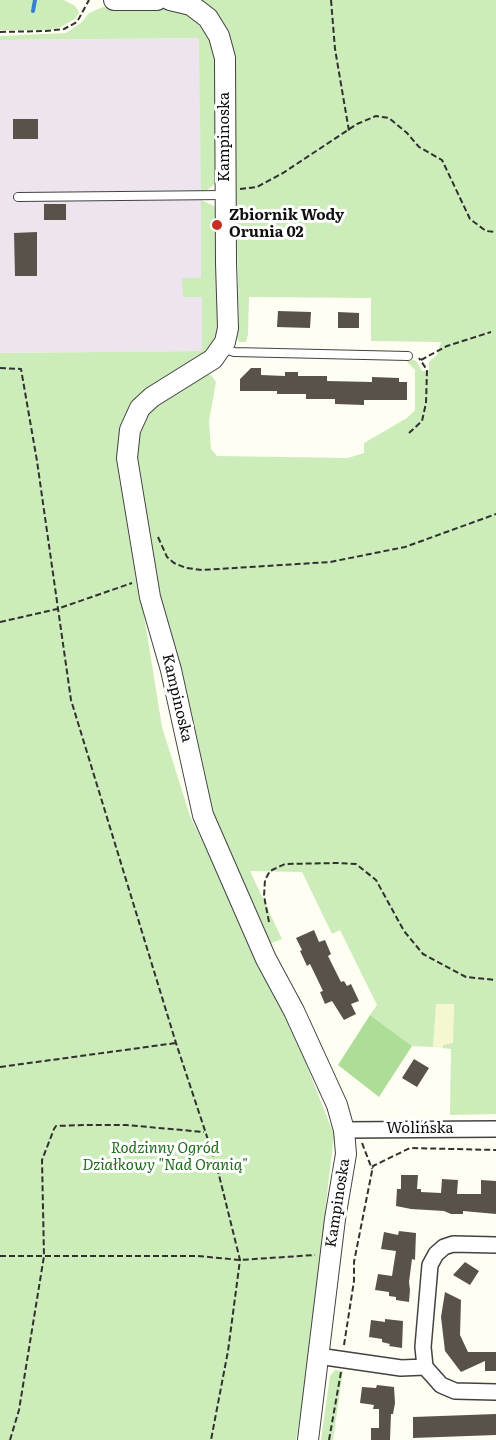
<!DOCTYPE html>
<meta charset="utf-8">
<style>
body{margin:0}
canvas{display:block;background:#fffef2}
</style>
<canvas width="496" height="1440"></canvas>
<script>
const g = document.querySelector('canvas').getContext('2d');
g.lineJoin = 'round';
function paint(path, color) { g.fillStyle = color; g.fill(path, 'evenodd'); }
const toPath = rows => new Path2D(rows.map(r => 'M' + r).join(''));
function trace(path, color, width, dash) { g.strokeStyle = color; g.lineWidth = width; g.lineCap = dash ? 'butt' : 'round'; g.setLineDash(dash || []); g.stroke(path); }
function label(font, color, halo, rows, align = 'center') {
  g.font = font + ' Literata,serif'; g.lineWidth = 6; g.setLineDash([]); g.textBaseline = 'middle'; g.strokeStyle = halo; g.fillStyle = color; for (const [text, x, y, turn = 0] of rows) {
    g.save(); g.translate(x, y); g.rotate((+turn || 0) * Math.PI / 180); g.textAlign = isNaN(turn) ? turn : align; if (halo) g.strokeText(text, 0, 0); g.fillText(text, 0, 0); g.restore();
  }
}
paint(toPath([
 [200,38,202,278,183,278,202,297,202,351,0,353,0,40]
]), '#eee4ee');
paint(toPath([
 [436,1003,454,1004,453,1044,443,1045,443,1048,433,1047]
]), '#f4f7d0');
paint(toPath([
 [0,0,64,0,75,6,79,12,76,18,61,27,47,30,0,30],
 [200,0,496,0,496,1114,450,1115,451,1049,443,1048,443,1045,453,1043,454,1004,436,1004,433,1047,412,1046,370,1015,377,1005,340,930,332,934,302,872,250,871,282,939,269,944,213,815,157,587,135,465,136,442,144,418,154,406,204,375,211,375,216,382,209,421,211,449,217,456,348,458,364,453,364,443,407,418,415,410,415,370,407,362,411,359,416,361,422,371,429,371,429,362,437,355,441,342,371,341,371,298,249,297,248,334,246,342,239,342,237,338,239,326,233,65,230,37,210,7],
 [103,7,124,9,173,7,196,18,215,47,219,177,216,183,206,191,201,192,199,38,0,40,0,36,66,33,81,23,89,13],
 [201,200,214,206,219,213,223,315,216,347,130,412,137,572,162,727,190,816,293,1030,334,1135,303,1400,296,1440,0,1440,0,353,202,351,202,297,183,297,182,278,201,278],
 [335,1370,343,1371,333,1440,321,1440,330,1376]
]), '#ccecb9');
paint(toPath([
 [370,1015,412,1046,379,1097,338,1065]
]), '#addd97');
trace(toPath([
 [33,11,35,0]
]), '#387ed3', 4);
paint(toPath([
 [13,119,38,119,38,139,13,139],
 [44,204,66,204,66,220,44,220],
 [37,232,37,276,15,276,14,233],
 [278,311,311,312,310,328,277,327],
 [338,312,359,313,359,328,338,328],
 [251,368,261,368,261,375,285,376,285,372,298,372,298,376,327,376,327,381,372,382,372,377,399,378,399,382,407,382,407,400,364,400,364,405,335,404,335,399,306,399,306,394,277,394,277,391,240,391,240,379],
 [314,930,319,942,325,940,331,954,328,956,341,982,344,981,347,986,351,984,359,1001,351,1004,356,1014,344,1020,332,1001,325,1004,320,992,323,991,310,964,307,966,300,951,302,950,296,938],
 [414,1059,429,1068,417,1087,402,1078],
 [401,1175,418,1175,417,1189,421,1189,421,1192,441,1193,442,1179,458,1180,457,1194,481,1194,481,1180,496,1181,496,1214,463,1211,463,1214,451,1214,444,1211,411,1209,396,1206,397,1189,401,1189],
 [399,1231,416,1233,415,1260,412,1259,409,1282,410,1290,409,1302,396,1300,396,1297,389,1296,389,1292,375,1290,378,1274,392,1276,394,1263,396,1251,381,1249,384,1232,398,1235],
 [465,1262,479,1271,470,1285,453,1275],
 [445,1292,461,1300,460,1335,468,1352,496,1352,496,1371,485,1371,485,1361,461,1372,445,1351,441,1317],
 [385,1319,403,1321,402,1348,389,1346,390,1344,382,1342,382,1339,369,1337,371,1320,385,1322],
 [377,1385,394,1387,395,1403,393,1414,391,1414,390,1440,371,1440,371,1428,379,1428,379,1409,373,1409,374,1405,360,1403,362,1387,376,1388],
 [496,1414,496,1435,413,1438,413,1417]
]), '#59524b');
const service = toPath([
 [18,197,224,195],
 [222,348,234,352,408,356]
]);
const minor = toPath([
 [344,1130,496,1129],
 [496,1245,453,1244,444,1247,436,1254,430,1265,423,1347,425,1367,441,1385,455,1391,496,1392],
 [318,1356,401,1368,425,1367]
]);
const tertiary = toPath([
 [114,0,157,0],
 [170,0,191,5,208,18,219,36,225,58,226,263,228,328,225,342,213,359,152,397,140,408,130,430,127,458,150,597,171,670,203,815,266,959,294,1011,337,1105,344,1130,346,1154,335,1219,308,1440]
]);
trace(service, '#424242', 10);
trace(minor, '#424242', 18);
trace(tertiary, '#424242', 22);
trace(toPath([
 [331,0,335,49,349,131],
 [0,32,46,31,64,29,77,22,89,0],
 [240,189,257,187,283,173,357,124,376,116,389,118,407,133,419,147,442,160,470,219,486,231,496,232],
 [421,360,447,346,491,332],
 [0,368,21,369,37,461,71,700,176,1043,217,1167,240,1260,228,1351,211,1440],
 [409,433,422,421,426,403,427,370,419,358],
 [158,537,167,557,174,563,186,568,202,570,330,562,405,547,496,514],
 [0,622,57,609,132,583],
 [269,922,264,896,265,880,270,871,285,864,338,863,356,864,376,880,404,931,423,954,466,977,496,980],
 [0,1067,176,1043],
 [362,1143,372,1169],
 [0,1256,198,1256,240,1260,315,1255],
 [344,1345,354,1281,354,1262,373,1166,410,1148,496,1150],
 [10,1440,19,1410,44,1256,42,1160,54,1129,56,1126,86,1125,126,1125,204,1132],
 [329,1440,341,1372]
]), '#313131', 2, [6, 3]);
trace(service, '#fff', 8);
trace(minor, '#fff', 15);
trace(tertiary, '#fff', 20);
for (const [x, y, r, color] of [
 [217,225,6,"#c73120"]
]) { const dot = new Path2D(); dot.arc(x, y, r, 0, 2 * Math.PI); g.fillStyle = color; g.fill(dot); trace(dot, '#fff', 2); }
label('15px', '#0f0f0f', '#fff', [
 ["Kampinoska",225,137,-90],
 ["Kampinoska",177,698,77],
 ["Wolińska",420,1129],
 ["Kampinoska",338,1203,-81]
]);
label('bold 15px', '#0f0f0f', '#fff', [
 ["Zbiornik Wody",229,216],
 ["Orunia 02",229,233]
], 'left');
label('italic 15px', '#206b1c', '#fff', [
 ["Rodzinny Ogród",165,1149],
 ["Działkowy \"Nad Oranią\"",165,1166]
]);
</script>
